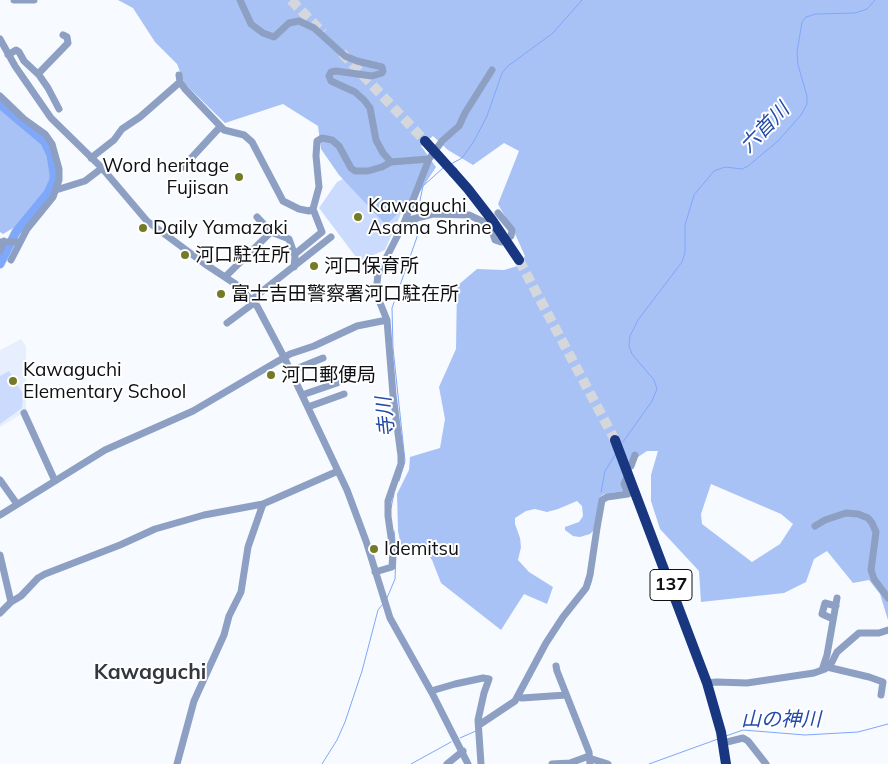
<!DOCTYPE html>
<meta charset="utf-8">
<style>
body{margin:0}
canvas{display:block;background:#f7faff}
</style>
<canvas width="888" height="764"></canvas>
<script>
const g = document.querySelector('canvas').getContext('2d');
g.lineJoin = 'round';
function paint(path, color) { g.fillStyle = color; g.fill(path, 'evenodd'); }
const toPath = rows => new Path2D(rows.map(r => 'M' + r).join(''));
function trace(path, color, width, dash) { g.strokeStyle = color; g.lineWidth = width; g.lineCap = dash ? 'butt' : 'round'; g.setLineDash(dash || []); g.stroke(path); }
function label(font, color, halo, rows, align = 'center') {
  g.font = font + ' Mulish,"Noto Sans JP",sans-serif'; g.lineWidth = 4; g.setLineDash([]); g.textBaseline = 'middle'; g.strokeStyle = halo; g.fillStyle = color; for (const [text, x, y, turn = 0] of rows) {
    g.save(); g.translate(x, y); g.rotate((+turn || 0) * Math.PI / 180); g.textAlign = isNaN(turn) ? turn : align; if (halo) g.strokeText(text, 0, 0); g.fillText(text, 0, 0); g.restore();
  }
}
paint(toPath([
 [21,339,26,346,26,411,0,427,0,350]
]), '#e7effe');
paint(toPath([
 [351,175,414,184,385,250,359,261,319,208,337,182],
 [9,371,23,394,22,408,0,424,0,376]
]), '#cadbfe');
paint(toPath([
 [118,0,888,0,888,665,888,620,880,594,869,580,853,583,827,551,814,559,806,582,784,593,701,602,699,571,660,529,651,501,651,475,658,451,647,451,629,463,624,476,624,491,604,494,600,497,594,530,590,534,580,537,573,536,565,530,565,527,579,522,583,516,582,506,577,501,558,509,547,512,535,509,526,511,515,518,515,524,520,538,521,547,518,560,529,572,553,587,547,604,524,594,501,630,441,583,432,560,421,544,402,550,398,531,397,494,409,470,410,457,440,448,445,419,439,387,456,349,457,286,477,269,504,270,518,266,525,256,515,234,498,204,519,151,504,143,473,165,448,150,433,136,421,146,436,167,419,193,386,225,339,175,321,149,318,126,283,104,225,123,185,84,177,64,155,42,133,8],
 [711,484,781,514,793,524,780,544,752,562,702,524,701,514],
 [0,108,37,138,51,159,54,187,34,216,3,234,0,232]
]), '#a9c2f5');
trace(toPath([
 [451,164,462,158,474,141,487,116,502,73,508,66,553,33,582,0],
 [417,215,423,186,443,168],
 [623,442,652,401,657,389,654,380,632,354,629,346,630,336,638,320,682,262,685,253,685,225,694,195,714,171,725,167,742,169,748,166,778,141,801,115,807,104,807,96,798,65,797,52,802,22,806,17,816,14,855,13,867,9,875,0],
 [399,481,405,461,393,348,392,308,417,237,417,221],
 [601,492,605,471,615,455],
 [391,508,394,494],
 [394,531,396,550],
 [589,588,592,580],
 [387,598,395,579,396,554],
 [726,736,743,730,805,735,858,732,888,724],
 [460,738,476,731],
 [322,764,337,740,345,722,362,671,378,610,382,605],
 [411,764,451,742],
 [649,764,718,739]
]), '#7fa7fa', 1);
trace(toPath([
 [0,104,45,142,51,155,54,174,54,180,48,193,16,232,0,264]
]), '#7fa7fa', 9);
trace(toPath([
 [291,0,323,33],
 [342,53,425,141],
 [519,260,615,440]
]), '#d4d7dc', 10, [10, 5]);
trace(toPath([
 [14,0,34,0],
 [240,0,251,24,263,33,274,37,289,23,299,21,314,28,345,56,357,61,382,67,383,71,382,73,372,76,336,71,331,72,329,76,331,81,355,92,364,100,370,108,376,140,383,153,391,162,429,159],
 [0,39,15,66,51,118,102,168,147,221,205,264,237,285,257,306,284,357,347,490,366,541,390,618,432,693,468,764],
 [8,55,16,50,19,52,24,61,39,75,48,88,59,109],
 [38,74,68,43,67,37,63,35],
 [179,75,180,82,185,89,224,130,244,135,252,142,283,201,299,209,309,211,313,209],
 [0,96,24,119,45,134,52,144,59,169,59,180,53,197,27,229,11,260],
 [91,158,114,140,122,129,140,117,180,82],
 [183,167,220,127],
 [56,190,85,181,102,168],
 [257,217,271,232,289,239,295,256,294,267],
 [405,221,433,214,469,215,484,222,491,228,495,240,501,242,511,236,512,230,498,213],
 [0,242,19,242],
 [0,251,4,241],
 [295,254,322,232,313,209,319,187,316,156,317,141,322,138,332,140,339,146,351,168,355,171,368,171,382,167,391,162],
 [225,277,271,232],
 [251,300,331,237],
 [227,323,254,303],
 [291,371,323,358],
 [302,395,337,383],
 [308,407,344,394],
 [24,413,55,481],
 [631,466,635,455],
 [0,480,17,504],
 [0,515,105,450,193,411,290,354,314,346,357,326,387,320],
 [815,526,825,520,846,513,858,514,868,518,872,523,876,532,871,570,874,579,888,598],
 [0,555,11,602],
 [375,572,392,567,393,551,388,516,388,501,401,464,401,456,393,395,387,320,376,293,378,274,404,223,429,159,442,141,459,126,465,113,492,70],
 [0,613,11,602,21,596,38,578,45,574,120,545,155,529,204,515,263,504,338,471],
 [833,619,822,614,825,603,836,606],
 [556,666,557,671,589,752,590,764],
 [827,667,869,677,883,682,881,695],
 [822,670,827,655,837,598],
 [707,683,716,682,747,683,814,673,825,669,832,662,837,652,859,633,879,633,888,630],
 [431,691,455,684,483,678,489,679,484,693,478,720,481,764],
 [518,697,522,698,566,695],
 [479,725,515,701,546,643,563,617,586,588,590,575,597,528,602,500,607,497,628,494,624,484,626,479],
 [723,743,743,738,748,741,766,764],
 [589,758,608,764],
 [177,764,194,701,224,635,229,616,241,592,248,547,263,504],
 [447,764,463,751],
 [552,764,570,763,589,756]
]), '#8da0c4', 7);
trace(toPath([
 [453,172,468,189,492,220,519,260],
 [615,440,707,683,721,732,726,764]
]), '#193780', 10);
trace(toPath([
 [425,141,453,172]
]), '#193780', 10);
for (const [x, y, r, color] of [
 [239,177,5,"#747b25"],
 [358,217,5,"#747b25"],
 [143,228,5,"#747b25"],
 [185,255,5,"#747b25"],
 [314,266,5,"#747b25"],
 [221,294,5,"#747b25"],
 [271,375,5,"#747b25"],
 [13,381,5,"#747b25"],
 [374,549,5,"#747b25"]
]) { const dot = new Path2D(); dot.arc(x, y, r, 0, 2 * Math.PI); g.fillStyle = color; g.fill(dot); trace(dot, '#fff', 2); }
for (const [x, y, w] of [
 [671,585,42]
]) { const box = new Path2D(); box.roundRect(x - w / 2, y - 15.5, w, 31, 4); g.fillStyle = '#fff'; g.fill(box); trace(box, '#0f1013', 1); }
label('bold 18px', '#0f1013', null, [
 ["137",671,585]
]);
label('19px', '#0f1013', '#fff', [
 ["Word heritage",229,166,"right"],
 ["Fujisan",229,188,"right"],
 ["Kawaguchi",368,206],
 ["Asama Shrine",368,228],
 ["Daily Yamazaki",153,228],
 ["河口駐在所",195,255],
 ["河口保育所",324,266],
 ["富士吉田警察署河口駐在所",231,294],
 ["Kawaguchi",23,370],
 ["Elementary School",23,392],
 ["河口郵便局",281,375],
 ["Idemitsu",384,549]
], 'left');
label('italic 20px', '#244ba9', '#fff', [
 ["六首川",765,128,-46],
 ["寺川",386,417,-96],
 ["山の神川",781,720]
]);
label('bold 21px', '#34373d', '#fff', [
 ["Kawaguchi",150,673]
]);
</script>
